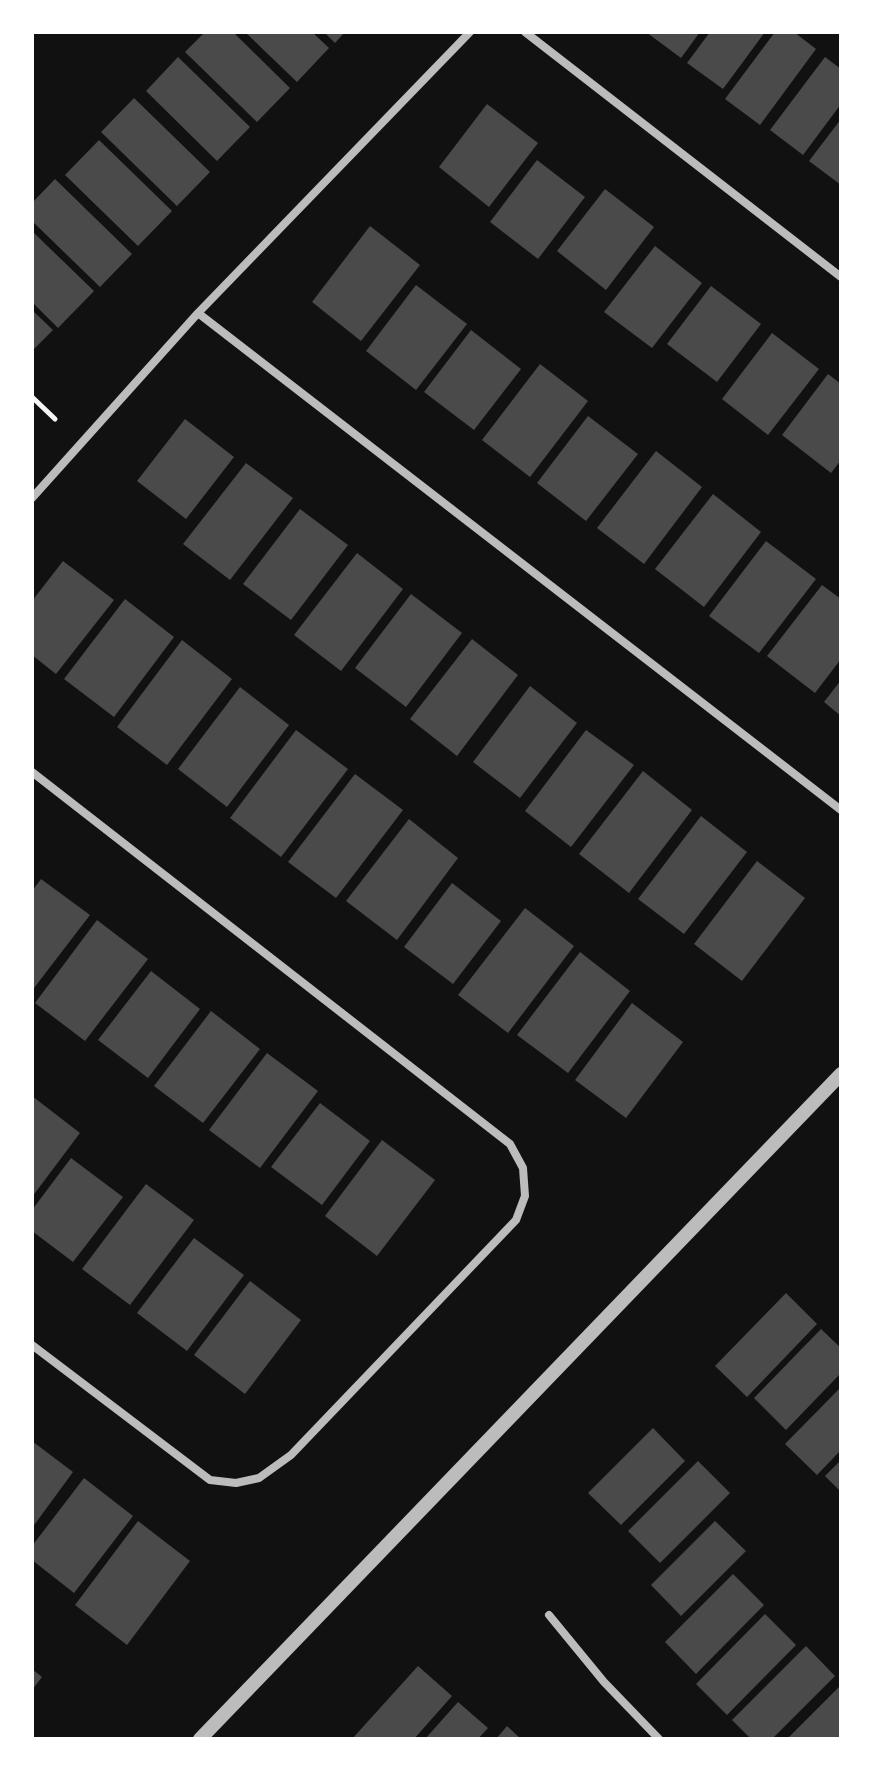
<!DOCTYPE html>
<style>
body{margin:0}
#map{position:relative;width:873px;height:1771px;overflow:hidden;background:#111;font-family:"Asap Condensed",sans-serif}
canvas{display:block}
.frame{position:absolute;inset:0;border:34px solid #fff;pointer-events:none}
</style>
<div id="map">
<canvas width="873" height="1771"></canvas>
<div class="frame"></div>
</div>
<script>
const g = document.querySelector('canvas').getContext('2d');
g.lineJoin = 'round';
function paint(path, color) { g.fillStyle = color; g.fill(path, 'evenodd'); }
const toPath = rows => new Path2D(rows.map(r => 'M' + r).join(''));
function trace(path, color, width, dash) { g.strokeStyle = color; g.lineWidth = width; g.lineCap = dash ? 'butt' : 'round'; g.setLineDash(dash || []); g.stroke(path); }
paint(toPath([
 [205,32,233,32,290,88,257,122,185,52],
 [245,32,312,32,329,48,297,82],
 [324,32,345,32,335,43],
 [646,32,700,32,681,58],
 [710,32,765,32,723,89,687,63],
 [775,32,794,32,816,49,760,125,725,99],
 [178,57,250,127,217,161,146,91],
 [825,57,841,69,841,104,803,155,770,130],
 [134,98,210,172,177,206,101,132],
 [487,104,538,143,489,207,439,167],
 [841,119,841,185,809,161],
 [99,140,172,211,138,246,65,175],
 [537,160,585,197,538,259,490,222],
 [55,179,132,254,100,287,32,221,32,203],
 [605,189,654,227,606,290,557,251],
 [370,226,420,265,361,341,312,302],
 [32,231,94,291,58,328,32,302],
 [655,246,702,283,652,348,604,312],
 [416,285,467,324,416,390,366,351],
 [711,286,761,324,717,382,667,344],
 [32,310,53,330,32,351],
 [471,330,521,369,474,430,424,392],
 [772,333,819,369,768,435,722,399],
 [540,364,588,401,530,477,482,440],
 [828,374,841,384,841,460,831,473,782,435],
 [588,416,638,454,586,521,537,483],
 [185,419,234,457,186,519,137,481],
 [656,451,702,487,644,564,597,528],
 [246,463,293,498,230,580,183,544],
 [713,494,761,532,704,607,655,569],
 [300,509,348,545,291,620,243,584],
 [766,541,816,579,759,653,709,616],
 [357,553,403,589,341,671,294,635],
 [63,561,114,600,56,674,32,655,32,601],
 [822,585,841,599,841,659,815,693,767,656],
 [411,594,462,633,406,707,355,668],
 [125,599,174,637,114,717,64,679],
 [472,639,518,675,457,756,410,719],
 [182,640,232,679,167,765,117,727],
 [841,680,841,716,824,702],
 [530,686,577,723,520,798,473,762],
 [240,687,289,725,227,807,178,769],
 [296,730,348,769,281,857,230,818],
 [586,730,634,765,571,847,525,811],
 [643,771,692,810,629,893,579,854],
 [355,774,403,810,336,898,288,862],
 [701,816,747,852,684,934,638,899],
 [409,819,458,858,397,940,346,901],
 [757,861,805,898,742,981,694,944],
 [41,879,90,915,34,988,32,987,32,891],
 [452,883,501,921,453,984,404,947],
 [525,908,574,946,508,1033,458,995],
 [97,920,148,959,85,1041,35,1003],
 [580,952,630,991,568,1073,517,1035],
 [151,971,200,1009,148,1078,98,1040],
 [632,1003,683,1042,626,1118,575,1080],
 [211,1011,260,1049,203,1123,154,1086],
 [267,1053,318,1091,260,1168,209,1130],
 [32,1096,80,1133,32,1197],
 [320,1103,370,1141,322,1205,271,1167],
 [382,1140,435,1180,377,1256,325,1216],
 [71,1158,123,1197,73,1262,32,1231,32,1210],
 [146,1184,194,1220,130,1305,82,1269],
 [194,1238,244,1275,187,1351,137,1313],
 [250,1281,301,1320,245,1394,194,1355],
 [786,1293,817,1324,747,1397,715,1366],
 [821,1329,841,1348,841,1373,786,1430,754,1398],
 [841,1387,841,1450,817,1475,785,1444],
 [653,1428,685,1461,621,1525,588,1493],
 [32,1441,73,1472,32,1528],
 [841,1460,841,1492,825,1476],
 [698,1461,730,1493,660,1563,628,1531],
 [84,1478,133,1516,74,1593,32,1560,32,1546],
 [138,1521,190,1561,127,1645,75,1605],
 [715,1521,746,1551,681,1616,651,1585],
 [733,1574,764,1605,696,1674,665,1642],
 [765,1614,796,1645,727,1715,696,1684],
 [806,1646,835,1676,772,1739,751,1739,732,1720],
 [418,1666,452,1696,414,1739,352,1739],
 [32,1669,42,1677,32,1690],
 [841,1685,841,1739,787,1739],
 [458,1702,488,1728,478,1739,425,1739],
 [507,1726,521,1739,496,1739]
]), '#4a4a4a');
trace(toPath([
 [32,397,55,419]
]), '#f5f5f5', 5);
trace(toPath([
 [525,32,841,277],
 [198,313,841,810],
 [32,498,198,313,470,32],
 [32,772,510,1144,523,1168,525,1196,516,1220,291,1455,259,1478,236,1483,210,1480,32,1345],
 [549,1615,604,1682,659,1739]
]), '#bcbcbc', 8);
trace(toPath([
 [200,1739,841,1074]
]), '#bcbcbc', 14);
</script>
